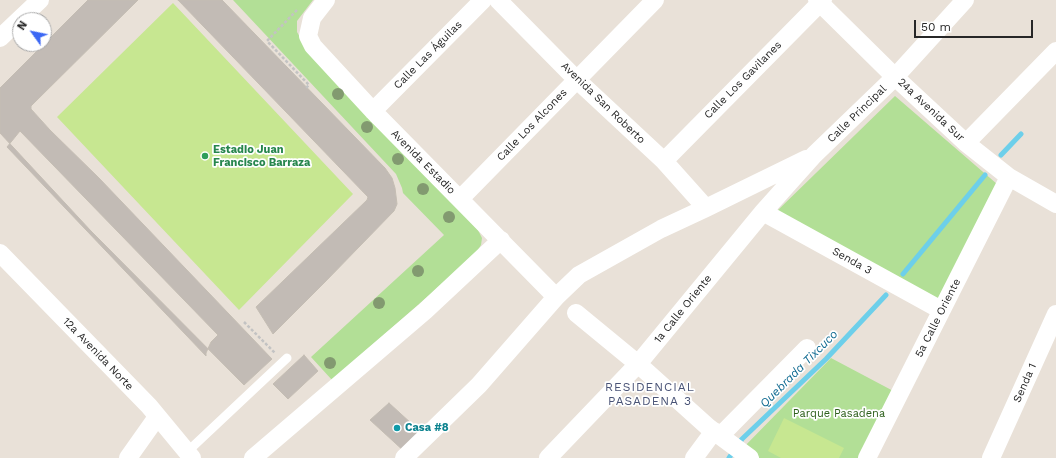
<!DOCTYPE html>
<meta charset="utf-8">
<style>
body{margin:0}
#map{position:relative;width:1056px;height:458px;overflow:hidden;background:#e9e1d8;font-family:"Work Sans",sans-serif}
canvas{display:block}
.north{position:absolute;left:12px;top:12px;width:40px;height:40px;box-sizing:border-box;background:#fff;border:1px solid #a9a9a9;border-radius:50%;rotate:303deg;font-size:11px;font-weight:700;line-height:16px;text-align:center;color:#272727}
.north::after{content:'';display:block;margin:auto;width:14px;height:18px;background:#3b67f4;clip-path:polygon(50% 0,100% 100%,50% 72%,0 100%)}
.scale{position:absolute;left:914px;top:20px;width:119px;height:18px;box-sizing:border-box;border:2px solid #272727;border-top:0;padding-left:5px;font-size:12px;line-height:14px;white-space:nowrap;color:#272727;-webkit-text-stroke:3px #fff;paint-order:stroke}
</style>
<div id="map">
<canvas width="1056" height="458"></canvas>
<div class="north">N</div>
<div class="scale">50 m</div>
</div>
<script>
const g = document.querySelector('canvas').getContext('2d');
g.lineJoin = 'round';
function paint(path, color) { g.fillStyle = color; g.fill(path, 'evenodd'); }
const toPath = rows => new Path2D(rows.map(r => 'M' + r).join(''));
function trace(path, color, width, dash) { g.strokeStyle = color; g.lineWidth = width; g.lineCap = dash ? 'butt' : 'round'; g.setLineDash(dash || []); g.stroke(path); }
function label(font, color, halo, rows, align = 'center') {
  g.font = font + ' "Work Sans",sans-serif'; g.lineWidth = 3.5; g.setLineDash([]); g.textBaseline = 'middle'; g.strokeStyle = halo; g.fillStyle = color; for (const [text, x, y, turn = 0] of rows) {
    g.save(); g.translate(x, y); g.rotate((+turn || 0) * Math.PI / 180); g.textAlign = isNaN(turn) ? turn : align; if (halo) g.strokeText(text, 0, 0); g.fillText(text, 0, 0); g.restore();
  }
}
paint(toPath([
 [233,0,313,0,297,21,297,32,301,39,478,230,482,238,481,245,474,256,332,380,311,357,444,235,403,193,402,188,396,174],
 [895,96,997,184,939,300,777,211],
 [831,358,899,394,867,458,750,458,740,451]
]), '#b2df96');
paint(toPath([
 [173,3,353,194,239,310,57,117],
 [784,418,844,448,839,458,781,458,768,451]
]), '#c7e791');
trace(toPath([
 [1001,155,1021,134],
 [903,274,985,175],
 [729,458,742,439,826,359,886,295]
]), '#6dcfea', 5);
const building = toPath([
 [88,0,138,0,31,106,31,109,50,130,99,178,272,359,244,385,91,231,0,133,0,88,88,0],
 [178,0,222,0,385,168,392,178,395,188,397,204,394,211,325,282,273,334,256,307,367,200,368,197,178,0],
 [20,131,218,335,211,342,206,353,206,356,7,147,20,131],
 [304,355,318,371,288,399,273,384,304,355],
 [389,403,424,435,406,453,370,420,389,403]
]);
paint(building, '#c2bbb5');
trace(building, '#c4bdb3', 1);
trace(toPath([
 [297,10,267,41,309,85,306,88],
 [244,322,275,353]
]), '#c3c3c3', 2.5, [3, 2]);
trace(toPath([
 [187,452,287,358]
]), '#fff', 9);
trace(toPath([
 [326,0,312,18,308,36,313,46,373,111,556,297],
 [498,0,577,80,664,161,706,208],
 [817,0,895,77,966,143,1009,177,1056,204],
 [0,38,40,0],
 [373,111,483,0],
 [966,143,1056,51],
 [664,161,823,0],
 [460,199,655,0],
 [763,212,941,310],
 [0,253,149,406,192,458],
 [576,313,638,364,708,427,750,458],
 [720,436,807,348],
 [128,458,157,417],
 [253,458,425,311,501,240],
 [404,458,479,385,556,297,579,275,661,229,706,208,806,159],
 [548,458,638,364,763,212,814,155,895,77,965,0],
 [694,458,714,431],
 [867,458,1009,177],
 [991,458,1056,314]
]), '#fff', 18);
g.fillStyle = '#829a70';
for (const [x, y] of [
 [338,94],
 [367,127],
 [398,159],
 [423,189],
 [449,217],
 [418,271],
 [379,303],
 [330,363]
]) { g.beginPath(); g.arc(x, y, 6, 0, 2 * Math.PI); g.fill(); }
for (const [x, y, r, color] of [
 [205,156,4,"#2e9e5b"],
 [397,428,4,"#0f9aa8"]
]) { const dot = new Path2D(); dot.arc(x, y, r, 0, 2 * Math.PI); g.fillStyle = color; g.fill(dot); trace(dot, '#fff', 1.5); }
label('11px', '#272727', '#fff', [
 ["Calle Las Águilas",428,55,-45],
 ["Calle Los Gavilanes",743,80,-45],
 ["Avenida San Roberto",603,103,44],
 ["24a Avenida Sur",931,110,43],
 ["Calle Principal",857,114,-44],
 ["Calle Los Alcones",532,125,-46],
 ["Avenida Estadio",423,162,45],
 ["Senda 3",852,261,29],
 ["1a Calle Oriente",683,309,-51],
 ["5a Calle Oriente",938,318,-63],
 ["12a Avenida Norte",98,354,46],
 ["Senda 1",1025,383,-66]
]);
label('bold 11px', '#27864d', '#fff', [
 ["Estadio Juan",213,150],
 ["Francisco Barraza",213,163]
], 'left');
label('11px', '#2d601b', '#fff', [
 ["Parque Pasadena",839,414]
]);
label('bold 11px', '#0d838f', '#fff', [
 ["Casa #8",405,428]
], 'left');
label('italic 12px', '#116b91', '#fff', [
 ["Quebrada Tixcuco",799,369,-45]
]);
g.letterSpacing = '1px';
label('12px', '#495376', '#fff', [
 ["RESIDENCIAL",650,387],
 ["PASADENA 3",650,401]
]);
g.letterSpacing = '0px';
</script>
